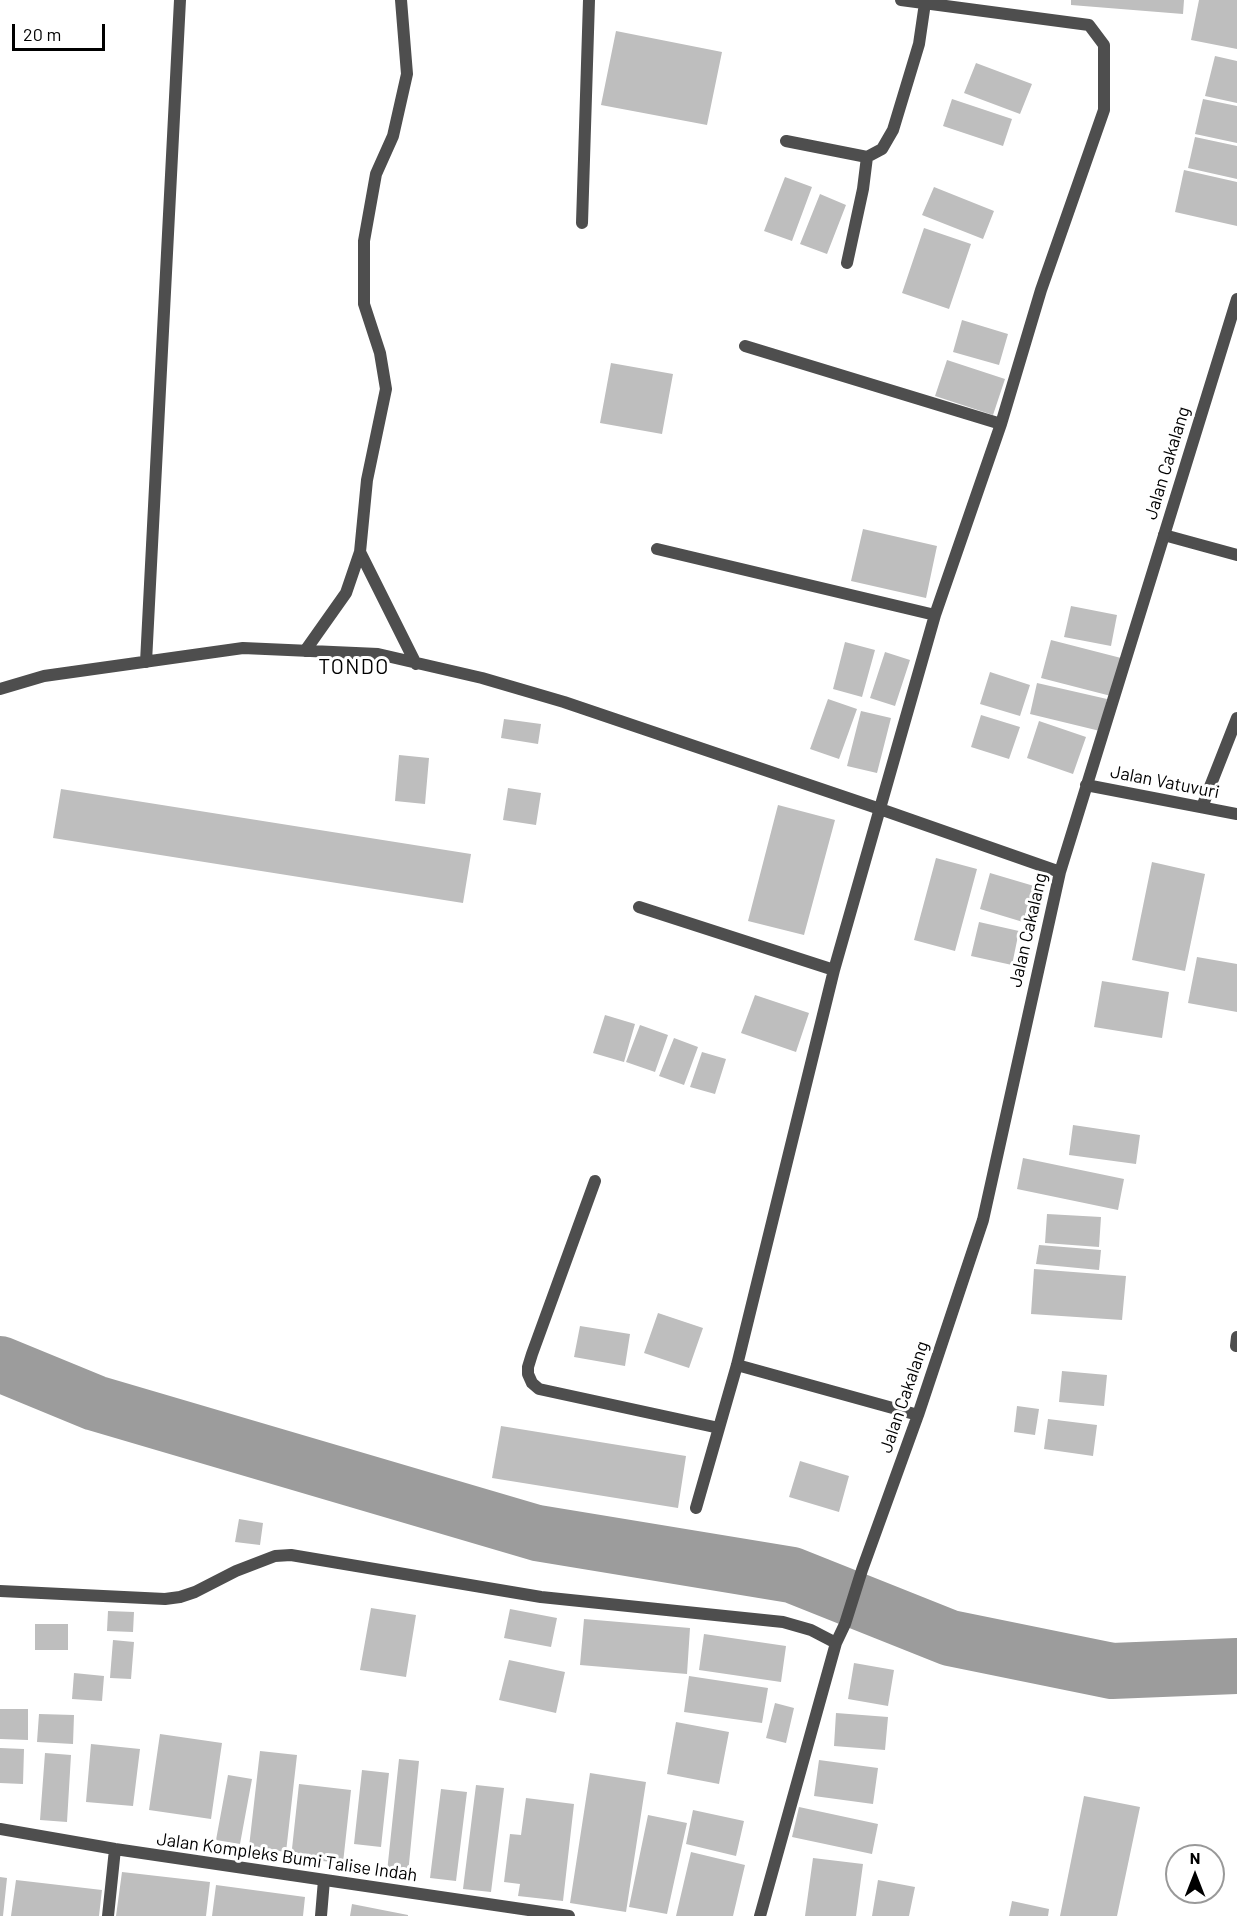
<!DOCTYPE html>
<style>
body{margin:0}
#map{position:relative;width:1237px;height:1916px;overflow:hidden;background:#fff;font-family:Barlow,sans-serif}
canvas{display:block}
.north{position:absolute;left:1165px;top:1844px;width:60px;height:60px;box-sizing:border-box;background:#fff;border:2px solid #999;border-radius:50%;rotate:0deg;font-size:16px;font-weight:700;line-height:24px;text-align:center;color:#000}
.north::after{content:'';display:block;margin:auto;width:21px;height:27px;background:#000;clip-path:polygon(50% 0,100% 100%,50% 72%,0 100%)}
.scale{position:absolute;left:12px;top:24px;width:93px;height:27px;box-sizing:border-box;border:3px solid #000;border-top:0;padding-left:8px;font-size:18px;line-height:21px;white-space:nowrap;color:#000;-webkit-text-stroke:4px #fff;paint-order:stroke}
</style>
<div id="map">
<canvas width="1237" height="1916"></canvas>
<div class="north">N</div>
<div class="scale">20 m</div>
</div>
<script>
const g = document.querySelector('canvas').getContext('2d');
g.lineJoin = 'round';
const toPath = rows => new Path2D(rows.map(r => 'M' + r).join(''));
function trace(path, color, width, dash) { g.strokeStyle = color; g.lineWidth = width; g.lineCap = dash ? 'butt' : 'round'; g.setLineDash(dash || []); g.stroke(path); }
function paint(path, color) { g.fillStyle = color; g.fill(path, 'evenodd'); }
function label(font, color, halo, rows, align = 'center') {
  g.font = font + ' Barlow,sans-serif'; g.lineWidth = 6; g.setLineDash([]); g.textBaseline = 'middle'; g.strokeStyle = halo; g.fillStyle = color; for (const [text, x, y, turn = 0] of rows) {
    g.save(); g.translate(x, y); g.rotate((+turn || 0) * Math.PI / 180); g.textAlign = isNaN(turn) ? turn : align; if (halo) g.strokeText(text, 0, 0); g.fillText(text, 0, 0); g.restore();
  }
}
trace(toPath([
 [0,1364,95,1403,537,1533,792,1575,950,1638,1112,1671,1237,1666]
]), '#9c9c9c', 56);
paint(toPath([
 [1071,0,1184,0,1183,14,1071,5],
 [1199,0,1237,0,1237,49,1191,40],
 [616,31,722,52,707,125,601,105],
 [1215,56,1237,61,1237,103,1205,96],
 [976,63,1032,84,1020,114,964,93],
 [952,99,1012,119,1003,146,943,126],
 [1203,99,1237,106,1237,143,1195,134],
 [1195,137,1237,146,1237,179,1188,168],
 [1184,170,1237,182,1237,226,1175,212],
 [785,177,812,187,792,241,764,231],
 [934,187,994,211,983,239,922,215],
 [820,194,846,205,827,254,800,244],
 [924,228,971,244,949,309,902,293],
 [962,320,1008,334,999,365,953,352],
 [947,360,1005,379,993,415,935,396],
 [611,363,673,374,662,434,600,423],
 [863,529,937,546,926,598,851,581],
 [1071,606,1117,615,1111,646,1064,637],
 [1051,640,1121,658,1111,696,1041,678],
 [845,642,875,650,862,697,833,689],
 [885,652,910,660,895,706,870,698],
 [990,672,1030,685,1020,716,980,704],
 [1037,683,1107,699,1100,731,1030,714],
 [828,699,857,709,839,759,810,749],
 [861,711,891,718,877,773,847,766],
 [981,715,1020,727,1009,759,971,747],
 [504,719,541,724,538,744,501,738],
 [1039,721,1086,737,1073,774,1027,758],
 [399,755,429,758,425,804,395,801],
 [508,788,541,793,536,825,503,820],
 [61,789,471,854,463,903,53,838],
 [778,805,835,820,804,935,748,921],
 [936,858,977,869,955,951,914,940],
 [1152,862,1205,874,1185,971,1132,960],
 [990,873,1034,886,1023,922,980,909],
 [979,922,1019,931,1012,965,971,956],
 [1197,957,1237,964,1237,1012,1188,1003],
 [1102,981,1169,992,1162,1038,1094,1027],
 [755,995,809,1013,796,1052,741,1033],
 [605,1015,635,1024,624,1062,593,1053],
 [640,1025,668,1035,655,1072,626,1062],
 [674,1038,698,1047,684,1085,659,1076],
 [702,1052,726,1059,715,1094,690,1087],
 [1073,1125,1140,1135,1136,1164,1069,1155],
 [1023,1158,1124,1179,1118,1210,1017,1189],
 [1047,1214,1101,1217,1099,1247,1045,1243],
 [1039,1245,1101,1250,1099,1270,1036,1264],
 [1034,1269,1126,1276,1122,1320,1031,1314],
 [658,1313,703,1328,689,1368,644,1353],
 [580,1326,630,1334,625,1366,574,1357],
 [1062,1371,1107,1375,1104,1406,1059,1402],
 [1017,1406,1039,1409,1035,1435,1014,1432],
 [1048,1419,1097,1425,1093,1456,1044,1449],
 [501,1426,686,1456,678,1508,492,1478],
 [800,1461,849,1476,839,1512,789,1497],
 [239,1519,263,1523,260,1545,235,1542],
 [371,1608,416,1615,406,1677,360,1670],
 [510,1609,557,1618,551,1647,504,1638],
 [108,1611,134,1612,133,1632,107,1631],
 [584,1619,690,1628,687,1674,580,1665],
 [35,1624,68,1624,68,1650,35,1650],
 [704,1634,786,1646,781,1682,699,1670],
 [113,1640,134,1642,131,1679,110,1678],
 [509,1660,565,1672,556,1713,499,1700],
 [854,1663,894,1670,888,1706,848,1699],
 [74,1673,104,1676,102,1701,72,1699],
 [689,1676,768,1688,762,1723,684,1712],
 [775,1703,794,1708,786,1743,766,1738],
 [0,1709,28,1709,28,1740,0,1739],
 [836,1713,888,1717,885,1750,834,1746],
 [39,1714,74,1715,73,1744,37,1742],
 [676,1722,729,1732,719,1784,667,1774],
 [160,1734,222,1743,211,1819,149,1810],
 [91,1744,140,1749,133,1806,86,1802],
 [0,1748,24,1749,23,1784,0,1783],
 [260,1751,297,1755,286,1852,249,1847],
 [45,1753,71,1755,67,1822,40,1820],
 [399,1759,419,1761,408,1874,387,1872],
 [819,1760,878,1768,873,1804,814,1796],
 [362,1770,389,1773,381,1847,354,1844],
 [590,1773,646,1782,626,1912,570,1903],
 [228,1775,252,1779,240,1844,216,1840],
 [299,1784,351,1790,343,1863,291,1858],
 [476,1785,504,1788,491,1892,463,1889],
 [441,1789,467,1792,456,1881,430,1878],
 [1084,1796,1140,1807,1117,1916,1060,1916],
 [526,1798,574,1804,563,1901,518,1896,520,1884,504,1882,510,1834,521,1835],
 [799,1807,878,1824,872,1854,792,1837],
 [693,1810,744,1821,736,1856,686,1844],
 [648,1815,687,1823,667,1914,629,1907],
 [691,1852,745,1865,733,1916,676,1916],
 [813,1858,863,1864,856,1916,805,1916],
 [122,1872,210,1882,206,1916,116,1916],
 [0,1877,7,1878,3,1916,0,1916],
 [16,1880,102,1890,99,1916,11,1916],
 [878,1880,915,1887,909,1916,872,1916],
 [216,1885,305,1897,303,1916,212,1916],
 [1012,1901,1049,1909,1048,1916,1009,1916],
 [352,1904,408,1915,408,1916,350,1916]
]), '#bebebe');
trace(toPath([
 [582,223,589,0],
 [1164,535,1237,555],
 [360,552,416,664],
 [305,651,346,593,360,552,367,480,386,389,380,353,364,304,364,241,376,174,393,136,407,74,401,0],
 [146,662,180,0],
 [0,689,44,676,243,648,378,654,482,678,564,702,880,809],
 [1202,807,1237,718]
]), '#4e4e4e', 12);
trace(toPath([
 [786,141,867,157,882,149,893,130,919,44,925,3],
 [847,263,863,189,867,157],
 [745,346,1001,424],
 [657,549,935,615],
 [1086,785,1237,814],
 [880,809,1060,872],
 [639,907,834,970],
 [595,1181,532,1354,528,1367,528,1374,532,1383,539,1389,719,1428],
 [1236,1346,1237,1337],
 [737,1365,918,1415],
 [696,1508,737,1365,834,970,935,615,1001,424,1041,290,1104,110,1104,45,1089,25,901,0],
 [0,1591,165,1599,180,1597,195,1592,236,1571,275,1556,291,1555,541,1597,783,1622,811,1630,836,1643],
 [0,1829,115,1849,569,1916],
 [108,1916,115,1849],
 [321,1916,324,1880],
 [760,1916,836,1643,845,1624,862,1570,918,1415,983,1220,1060,872,1237,299]
]), '#4e4e4e', 12);
label('18px', '#000', '#fff', [
 ["Jalan Cakalang",1167,463,-73],
 ["Jalan Vatuvuri",1165,782,11],
 ["Jalan Cakalang",1028,930,-77],
 ["Jalan Cakalang",904,1397,-71],
 ["Jalan Kompleks Bumi Talise Indah",287,1857,8]
]);
g.letterSpacing = '1.5px';
label('21px', '#000', '#fff', [
 ["TONDO",354,667]
]);
g.letterSpacing = '0px';
</script>
